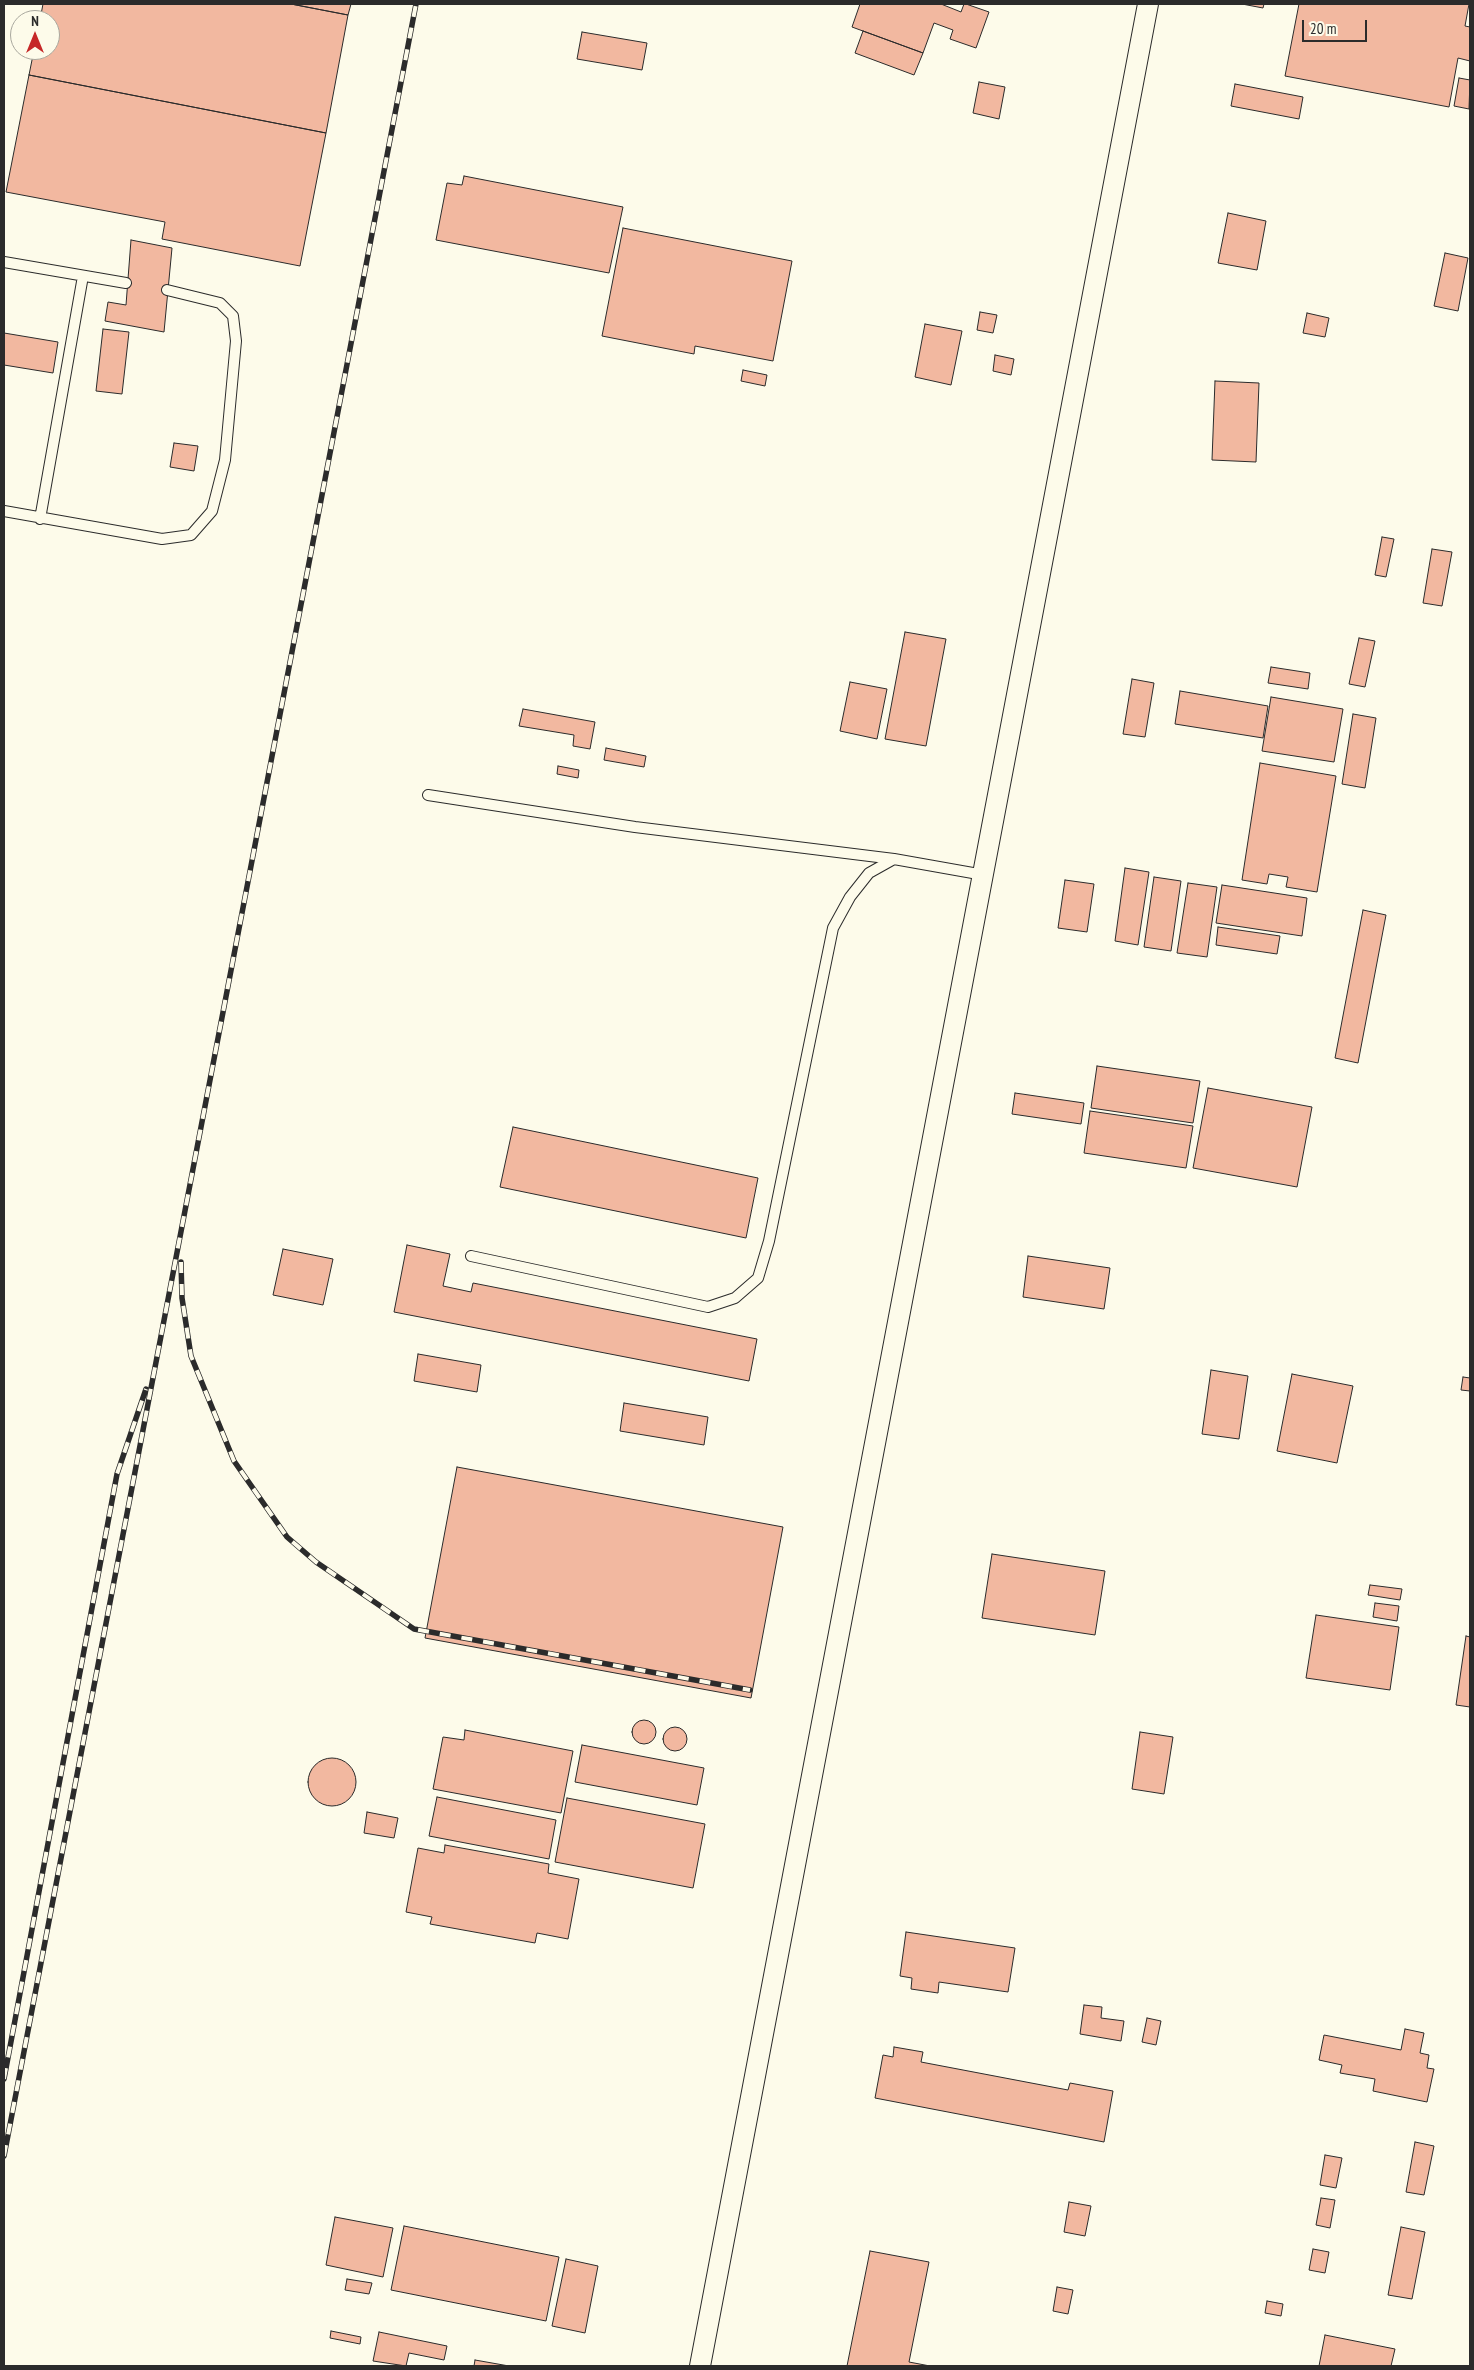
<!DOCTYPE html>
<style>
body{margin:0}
#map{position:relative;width:1474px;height:2370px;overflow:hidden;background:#fdfbea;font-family:"PT Sans Narrow",sans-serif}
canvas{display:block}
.frame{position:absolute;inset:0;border:5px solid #2b2b2b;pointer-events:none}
.north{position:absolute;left:10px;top:10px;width:50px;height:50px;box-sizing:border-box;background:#fdfbea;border:1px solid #a9a89e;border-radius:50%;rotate:0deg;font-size:14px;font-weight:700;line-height:20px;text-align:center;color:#2b2b2b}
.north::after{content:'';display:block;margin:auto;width:18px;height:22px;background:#c62828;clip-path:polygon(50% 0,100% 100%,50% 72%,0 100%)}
.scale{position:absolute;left:1302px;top:20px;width:65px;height:22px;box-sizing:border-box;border:2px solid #2b2b2b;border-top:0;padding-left:6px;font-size:15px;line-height:18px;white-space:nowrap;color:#2b2b2b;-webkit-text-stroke:4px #fdfbea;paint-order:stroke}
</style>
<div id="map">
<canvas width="1474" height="2370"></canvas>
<div class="frame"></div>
<div class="north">N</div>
<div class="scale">20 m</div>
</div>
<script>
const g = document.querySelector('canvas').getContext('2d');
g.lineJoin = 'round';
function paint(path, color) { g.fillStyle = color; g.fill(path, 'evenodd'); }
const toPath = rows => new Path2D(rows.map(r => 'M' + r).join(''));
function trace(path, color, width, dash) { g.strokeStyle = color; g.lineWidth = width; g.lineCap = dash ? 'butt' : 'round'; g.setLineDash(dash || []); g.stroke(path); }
const building = toPath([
 [43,4,291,4,348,15,326,133,29,75,34,50,50,50,50,20,40,20,43,4],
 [291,4,351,4,348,15,291,4],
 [860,4,941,4,961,12,964,4,966,4,989,12,976,48,950,39,953,30,934,23,923,53,852,27,860,4],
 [1242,4,1264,4,1263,8,1242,4],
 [1299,4,1469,4,1465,26,1470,27,1470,61,1458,58,1449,107,1285,76,1299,4],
 [863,31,923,53,914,75,855,53,863,31],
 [582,32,647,43,642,70,577,59,582,32],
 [29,75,326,133,300,266,162,239,165,222,6,192,29,75],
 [1459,78,1470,80,1469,109,1454,106,1459,78],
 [979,82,1005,87,999,119,973,113,979,82],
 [1235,84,1303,97,1299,119,1231,106,1235,84],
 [464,176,623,207,609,273,436,240,447,183,462,185,464,176],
 [1228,213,1266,221,1257,270,1218,263,1228,213],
 [623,228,792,261,773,361,695,346,694,354,602,336,623,228],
 [131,240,172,248,164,332,105,321,108,302,126,305,131,240],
 [1445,253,1468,258,1458,311,1434,306,1445,253],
 [980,312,997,315,993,333,977,330,980,312],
 [1307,313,1329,318,1325,337,1303,333,1307,313],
 [925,324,962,331,951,385,915,377,925,324],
 [103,329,129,332,122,394,96,391,103,329],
 [4,333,58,342,53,373,4,365,4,333],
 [995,355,1014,359,1011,375,993,371,995,355],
 [743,370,767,375,765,386,741,381,743,370],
 [1215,381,1259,383,1256,462,1212,460,1215,381],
 [174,443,198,446,194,471,170,467,174,443],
 [1382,537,1394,539,1386,577,1375,575,1382,537],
 [1432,549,1452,552,1442,606,1423,603,1432,549],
 [905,632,946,639,926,746,885,739,905,632],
 [1359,638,1375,641,1365,687,1349,684,1359,638],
 [1271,667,1310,673,1308,689,1268,683,1271,667],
 [1132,679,1154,683,1145,737,1123,734,1132,679],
 [850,682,887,689,877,739,840,731,850,682],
 [1180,691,1268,706,1263,738,1175,724,1180,691],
 [1271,697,1343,709,1334,762,1262,751,1271,697],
 [523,709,595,722,590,749,573,746,574,735,519,726,523,709],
 [1353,714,1376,718,1365,788,1342,784,1353,714],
 [606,748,646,756,644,767,604,760,606,748],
 [1260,763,1336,776,1317,892,1286,887,1288,877,1269,874,1267,884,1242,880,1260,763],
 [558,766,579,770,578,778,557,774,558,766],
 [1125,868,1149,872,1138,945,1115,941,1125,868],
 [1154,877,1181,881,1171,951,1144,947,1154,877],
 [1065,880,1094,884,1087,932,1058,928,1065,880],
 [1188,883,1217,887,1207,957,1177,953,1188,883],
 [1222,885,1307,898,1302,936,1216,923,1222,885],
 [1363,910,1386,915,1358,1063,1335,1058,1363,910],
 [1218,927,1280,936,1277,954,1216,945,1218,927],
 [1097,1066,1200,1081,1193,1123,1091,1108,1097,1066],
 [1208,1088,1312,1107,1297,1187,1193,1168,1208,1088],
 [1015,1093,1084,1103,1081,1124,1012,1114,1015,1093],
 [1090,1111,1193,1126,1186,1168,1084,1153,1090,1111],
 [513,1127,758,1178,746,1238,500,1187,513,1127],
 [407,1245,450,1254,443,1286,471,1292,473,1283,757,1339,749,1381,394,1312,407,1245],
 [283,1249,333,1259,323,1305,273,1295,283,1249],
 [1028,1256,1110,1268,1104,1309,1023,1297,1028,1256],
 [418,1354,481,1365,477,1392,414,1381,418,1354],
 [1211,1370,1248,1376,1239,1439,1202,1434,1211,1370],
 [1292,1374,1353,1386,1337,1463,1277,1451,1292,1374],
 [1463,1377,1470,1378,1470,1391,1461,1390,1463,1377],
 [624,1403,708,1417,704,1445,620,1431,624,1403],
 [457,1467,783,1527,751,1698,425,1638,457,1467],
 [992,1554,1105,1571,1095,1635,982,1618,992,1554],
 [1370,1585,1402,1589,1400,1600,1368,1595,1370,1585],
 [1375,1603,1399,1606,1397,1621,1373,1617,1375,1603],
 [1316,1615,1399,1627,1390,1690,1306,1678,1316,1615],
 [1466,1636,1470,1637,1470,1707,1456,1705,1466,1636],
 '632 1732a12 12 0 1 1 24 0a12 12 0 1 1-24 0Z',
 '663 1739a12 12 0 1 1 24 0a12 12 0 1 1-24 0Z',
 [465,1730,573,1751,561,1813,433,1789,443,1737,464,1740,465,1730],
 [1140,1732,1173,1737,1164,1794,1132,1789,1140,1732],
 [582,1745,704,1768,697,1805,575,1782,582,1745],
 '308 1782a24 24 0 1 1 48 0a24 24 0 1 1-48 0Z',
 [437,1797,556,1820,549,1859,429,1836,437,1797],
 [567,1798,705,1824,693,1888,555,1862,567,1798],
 [367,1812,398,1818,394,1838,364,1833,367,1812],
 [445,1845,549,1864,548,1873,579,1879,568,1939,537,1933,535,1943,430,1924,432,1917,406,1912,418,1848,444,1853,445,1845],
 [906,1932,1015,1948,1008,1992,939,1982,938,1993,911,1989,912,1978,900,1976,906,1932],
 [1084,2005,1102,2007,1101,2018,1124,2021,1121,2041,1080,2034,1084,2005],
 [1147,2018,1161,2021,1156,2045,1142,2042,1147,2018],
 [1405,2029,1424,2033,1420,2053,1429,2055,1427,2068,1434,2069,1427,2102,1373,2091,1375,2079,1340,2073,1342,2065,1319,2060,1324,2035,1401,2050,1405,2029],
 [894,2047,923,2052,921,2062,1068,2090,1070,2083,1113,2091,1104,2142,875,2098,883,2055,893,2057,894,2047],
 [1415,2142,1434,2146,1424,2195,1406,2192,1415,2142],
 [1325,2155,1342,2158,1336,2188,1320,2185,1325,2155],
 [1321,2198,1335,2200,1330,2228,1316,2225,1321,2198],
 [1069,2202,1091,2206,1085,2236,1064,2232,1069,2202],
 [335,2217,393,2228,383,2277,326,2265,335,2217],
 [404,2226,559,2257,546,2321,391,2290,404,2226],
 [1401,2227,1425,2232,1412,2299,1388,2295,1401,2227],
 [1313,2249,1329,2252,1325,2273,1309,2270,1313,2249],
 [870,2251,929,2262,909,2362,930,2366,847,2366,870,2251],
 [566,2259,598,2266,585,2333,552,2326,566,2259],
 [347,2279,372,2283,369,2294,345,2290,347,2279],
 [1057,2287,1073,2290,1068,2314,1053,2311,1057,2287],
 [1267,2301,1283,2304,1281,2316,1265,2313,1267,2301],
 [331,2331,361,2337,360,2344,330,2338,331,2331],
 [379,2332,447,2346,444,2360,409,2353,406,2366,373,2361,379,2332],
 [1325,2335,1395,2349,1391,2366,1319,2366,1325,2335],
 [475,2360,509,2366,474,2366,475,2360]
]);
paint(building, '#f2b8a0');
trace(building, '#2b2b2b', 1);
const lane = toPath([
 [4,262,126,283],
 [4,511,162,539,191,535,212,511,225,460,236,341,233,316,220,303,167,290],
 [40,519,83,276],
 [428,795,635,827,894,859,984,875],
 [471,1256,708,1307,735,1298,758,1278,769,1241,833,928,850,897,869,873,894,859]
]);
const street = toPath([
 [700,2366,1148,4]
]);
trace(lane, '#2b2b2b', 12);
trace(street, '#2b2b2b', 22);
trace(lane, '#fdfbea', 10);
trace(street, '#fdfbea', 20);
const rail = toPath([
 [181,1262,182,1298,191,1356,234,1461,287,1537,316,1562,414,1629,750,1690],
 [4,2079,117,1474,146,1389],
 [4,2156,416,4]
]);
trace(rail, '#2b2b2b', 5.5);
trace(rail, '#fdfbea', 4, [11]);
</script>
